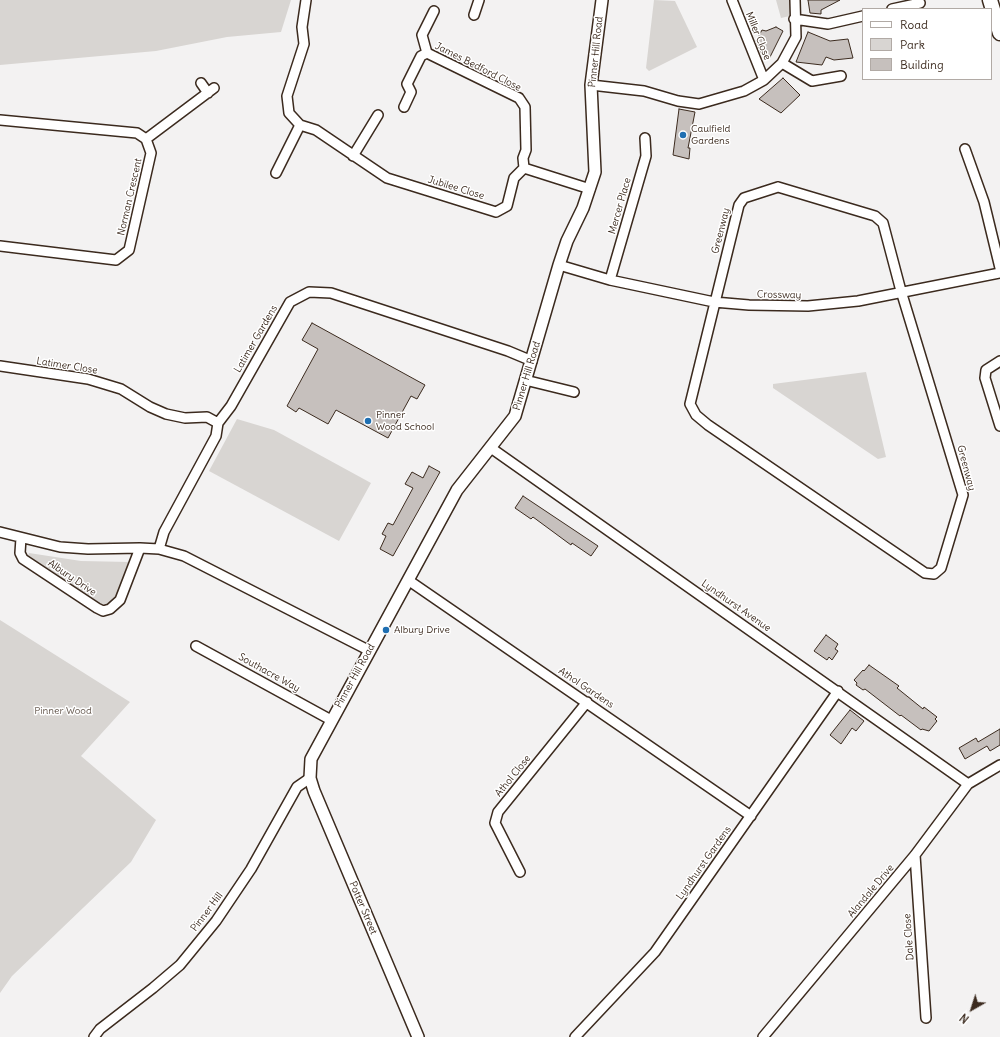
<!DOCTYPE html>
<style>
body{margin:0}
#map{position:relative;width:1000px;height:1037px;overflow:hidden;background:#f3f2f2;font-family:Delius,sans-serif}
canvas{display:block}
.legend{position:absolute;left:862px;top:8px;width:130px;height:72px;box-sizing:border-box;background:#fff;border:1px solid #b1aaa5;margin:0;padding:5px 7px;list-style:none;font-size:12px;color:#3b2a1e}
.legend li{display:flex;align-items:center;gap:8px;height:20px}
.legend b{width:20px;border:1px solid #b1aaa5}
.north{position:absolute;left:952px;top:989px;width:40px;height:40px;-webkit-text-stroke:3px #fff;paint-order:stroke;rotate:219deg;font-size:11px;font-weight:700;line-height:16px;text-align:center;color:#3b2a1e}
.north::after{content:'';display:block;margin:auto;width:14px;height:18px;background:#3b2a1e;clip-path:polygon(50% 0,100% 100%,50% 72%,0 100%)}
</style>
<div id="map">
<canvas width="1000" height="1037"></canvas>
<ul class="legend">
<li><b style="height:5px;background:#fff"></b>Road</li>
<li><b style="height:11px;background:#d8d5d2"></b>Park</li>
<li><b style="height:11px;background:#c6c0bd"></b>Building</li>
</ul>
<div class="north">N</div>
</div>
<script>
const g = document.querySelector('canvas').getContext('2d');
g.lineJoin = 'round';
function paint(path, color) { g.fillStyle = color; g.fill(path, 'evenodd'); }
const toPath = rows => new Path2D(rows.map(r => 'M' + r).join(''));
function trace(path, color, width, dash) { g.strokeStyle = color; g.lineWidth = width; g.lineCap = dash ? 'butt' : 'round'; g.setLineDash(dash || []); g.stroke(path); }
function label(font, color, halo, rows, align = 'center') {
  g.font = font + ' Delius,sans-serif'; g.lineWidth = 3; g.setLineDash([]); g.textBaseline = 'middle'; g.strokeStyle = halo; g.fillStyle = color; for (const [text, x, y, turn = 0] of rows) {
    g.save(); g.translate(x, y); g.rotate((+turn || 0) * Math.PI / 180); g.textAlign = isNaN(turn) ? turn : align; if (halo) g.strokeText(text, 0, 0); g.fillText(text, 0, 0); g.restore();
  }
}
paint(toPath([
 [0,0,291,0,281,32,227,37,156,51,0,65],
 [654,0,675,1,697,47,649,71,646,68],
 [776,0,795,0,794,15,781,18],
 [866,372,886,457,878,459,773,388,773,384],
 [237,419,274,430,371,483,339,541,209,471],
 [29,553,81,561,130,562,117,600,109,606,101,605,28,556],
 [0,620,130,702,81,756,156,820,131,862,12,976,0,993]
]), '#d8d5d2');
const building = toPath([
 [808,0,840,0,821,10,821,14,810,13,808,0],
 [776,27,783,31,769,59,762,55,756,41,762,30,766,31,776,27],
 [808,32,830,41,848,39,853,58,834,60,826,57,822,65,796,62,808,32],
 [783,78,800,95,781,113,759,99,783,78],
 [679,109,695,112,688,148,690,148,689,159,673,155,679,109],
 [312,323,425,385,417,399,411,396,388,438,336,410,328,424,299,408,296,412,287,406,318,349,302,340,312,323],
 [429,466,440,472,393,556,380,549,386,536,382,534,388,523,393,525,413,488,405,484,412,472,423,478,429,466],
 [523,496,598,546,591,556,572,543,571,545,533,517,531,519,515,508,523,496],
 [826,635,838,644,835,649,838,651,832,660,829,657,827,660,814,651,826,635],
 [869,665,899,686,897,688,923,709,924,707,937,717,935,719,937,721,929,731,922,729,921,730,901,715,900,716,865,689,863,690,856,685,857,683,854,680,863,670,864,671,869,665],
 [850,710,864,721,856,731,852,728,841,744,830,735,850,710],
 [1000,729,1000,745,990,751,987,746,965,759,959,748,976,738,978,742,1000,729]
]);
paint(building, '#c6c0bd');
trace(building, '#3b2a1e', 1);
const minor = toPath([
 [732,0,764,80],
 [892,9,920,3],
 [474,15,479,0],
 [794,19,828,24,863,16],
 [427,53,519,98,525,107,526,150,523,158,524,168],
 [427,53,422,35,434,11],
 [782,63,812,81,841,76],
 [201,83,208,93],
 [591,85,644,91,678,101,699,104,744,91,764,80,782,63,796,37,795,0],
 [404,107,411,92,407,84,421,56,427,53],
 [0,120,137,133,146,139,151,153,129,250,116,260,0,246],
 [300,125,289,113,287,96,304,44,302,27,306,0],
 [146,139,214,88],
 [965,149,984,202,1000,268],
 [353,156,378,115],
 [276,173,300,125,316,130,387,178,496,212,507,206,514,178,524,168,590,189],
 [778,187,875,216,883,223,901,291,963,495,941,568,934,574,925,573,708,425,696,415,690,404,739,205,744,198,778,187],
 [559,265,610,280,714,302,749,305,808,306,858,301,1000,273],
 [610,280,646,156,645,138],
 [1000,361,986,370,985,378,1000,426],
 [0,366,88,379,121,389,150,407,166,414,185,418,207,417,218,423],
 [525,380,574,392],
 [491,448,968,784],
 [0,532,60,547,88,549,140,548,159,549,184,556,370,651],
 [21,538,20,553,23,559,97,608,103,611,110,609,120,600,140,548],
 [159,549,164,532,216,436,218,423,231,406,290,302,309,292,331,293,508,351,532,361],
 [408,580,751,816],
 [196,646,331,720],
 [915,855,926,1018],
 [520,872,495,823,498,812,587,702],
 [94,1037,100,1029,153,988,180,965,216,921,251,869,297,787,310,778],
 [575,1037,655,952,838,691],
 [763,1037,915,855,968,784,1000,765]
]);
const tertiary = toPath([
 [418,1037,314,791,310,778,311,759,457,490,515,416,559,265,567,241,583,208,595,172,591,85,602,0]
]);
const primary = toPath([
 [990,0,1000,33]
]);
trace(minor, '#3b2a1e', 12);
trace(tertiary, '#3b2a1e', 14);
trace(primary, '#3b2a1e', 17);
trace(minor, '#fff', 9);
trace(tertiary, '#fff', 11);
trace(primary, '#fff', 14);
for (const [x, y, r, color] of [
 [683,135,4,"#1f6fb2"],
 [368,421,4,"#1f6fb2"],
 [386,630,4,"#1f6fb2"]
]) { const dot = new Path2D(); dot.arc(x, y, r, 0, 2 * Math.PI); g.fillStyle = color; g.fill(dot); trace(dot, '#fff', 1.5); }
label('10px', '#3b2a1e', '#fff', [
 ["Miller Close",758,36,68],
 ["Pinner Hill Road",596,52,-84],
 ["James Bedford Close",478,67,27],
 ["Jubilee Close",456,188,17],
 ["Norman Crescent",130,197,-77],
 ["Mercer Place",620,206,-74],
 ["Greenway",721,231,-76],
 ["Crossway",779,295,1],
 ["Latimer Gardens",256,339,-60],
 ["Latimer Close",67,366,9],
 ["Pinner Hill Road",527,376,-73],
 ["Greenway",966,468,75],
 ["Albury Drive",72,578,34],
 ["Lyndhurst Avenue",736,606,35],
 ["Southacre Way",269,673,29],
 ["Pinner Hill Road",355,676,-61],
 ["Athol Gardens",586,688,34],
 ["Athol Close",513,776,-51],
 ["Lyndhurst Gardens",704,863,-55],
 ["Alandale Drive",871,891,-50],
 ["Potter Street",363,908,67],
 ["Pinner Hill",207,912,-53],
 ["Dale Close",909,937,-94]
]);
label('10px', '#3b2a1e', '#fff', [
 ["Caulfield",691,129],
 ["Gardens",691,141],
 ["Pinner",376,415],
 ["Wood School",376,427],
 ["Albury Drive",394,630]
], 'left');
label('10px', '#62554b', '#fff', [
 ["Pinner Wood",63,711]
]);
</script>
